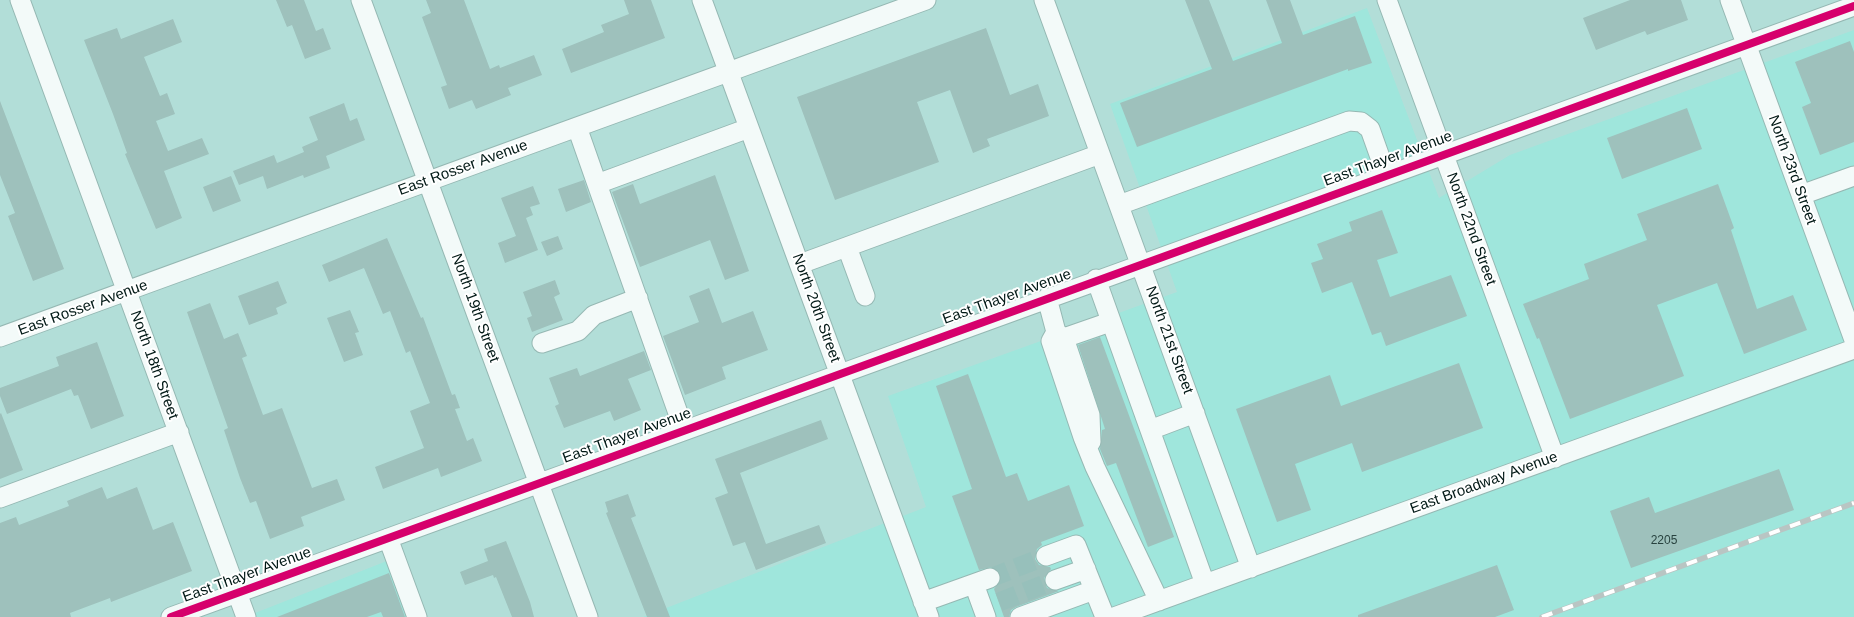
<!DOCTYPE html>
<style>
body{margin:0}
canvas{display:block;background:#b2ded8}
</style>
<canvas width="1854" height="617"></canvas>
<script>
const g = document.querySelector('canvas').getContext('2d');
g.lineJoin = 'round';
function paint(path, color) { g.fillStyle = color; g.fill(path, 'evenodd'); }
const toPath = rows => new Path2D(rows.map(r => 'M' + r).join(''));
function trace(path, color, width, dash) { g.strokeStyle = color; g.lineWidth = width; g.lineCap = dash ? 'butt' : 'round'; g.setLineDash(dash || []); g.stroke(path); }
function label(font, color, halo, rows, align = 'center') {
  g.font = font + ' Helvetica,sans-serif'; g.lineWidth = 4; g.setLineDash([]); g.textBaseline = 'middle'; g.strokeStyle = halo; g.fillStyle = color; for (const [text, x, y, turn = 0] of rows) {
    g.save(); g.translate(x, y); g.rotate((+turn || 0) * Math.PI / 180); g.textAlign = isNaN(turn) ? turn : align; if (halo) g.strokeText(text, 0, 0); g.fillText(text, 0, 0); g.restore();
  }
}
paint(toPath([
 [1367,8,1439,198,1510,155,1854,30,1854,617,643,617,926,507,888,396,1177,292,1110,104],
 [402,555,426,617,245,617]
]), '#9fe6dc');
paint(toPath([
 [276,0,304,0,316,31,323,28,331,49,305,59,292,25,287,27],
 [426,0,464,0,490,69,499,65,500,68,534,55,542,75,508,88,511,95,476,109,472,100,449,109,441,87,447,85,422,17,431,13],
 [624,0,651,0,665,38,571,73,562,49,604,32,601,25,629,14],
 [1185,0,1209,0,1233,61,1282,43,1266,0,1290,0,1303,35,1355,16,1372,63,1348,71,1348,69,1137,147,1120,103,1212,69],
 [1630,0,1681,0,1688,20,1647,35,1645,31,1596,50,1583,18],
 [173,19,182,42,144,57,160,96,167,93,175,114,156,121,168,151,202,138,209,154,164,171,182,218,156,229,125,154,127,153,113,114,84,40,117,28,121,39],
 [986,28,1010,95,1038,84,1049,116,987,139,990,146,973,153,950,90,917,102,939,162,835,200,797,97],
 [1850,41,1854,52,1854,142,1820,155,1802,107,1811,103,1795,62],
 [0,101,64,269,33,281,8,216,15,213,0,175],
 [344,103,350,121,357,118,365,140,326,156,330,168,304,178,303,175,267,189,263,176,239,185,233,171,274,155,277,163,304,152,302,147,318,140,309,117],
 [1687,108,1702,149,1622,179,1607,138],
 [715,175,749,271,725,280,710,240,640,267,612,192,633,184,640,204],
 [231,176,241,201,213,212,203,187],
 [584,180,591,202,566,212,558,189],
 [1718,184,1734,228,1731,230,1757,309,1793,295,1807,330,1744,354,1717,283,1657,305,1684,376,1570,419,1539,338,1537,339,1523,304,1589,279,1584,264,1647,240,1637,214],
 [533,186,540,204,530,207,533,215,526,218,538,250,505,263,498,243,516,236,501,198],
 [1382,210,1398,253,1377,260,1390,297,1451,275,1467,316,1386,346,1381,332,1372,335,1352,282,1322,293,1311,263,1323,259,1317,244,1352,231,1349,222],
 [558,236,563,249,547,256,541,242],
 [387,238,421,318,423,317,452,395,455,394,460,408,455,409,467,441,473,438,482,461,441,477,438,468,383,489,375,467,424,448,410,411,430,403,410,351,406,353,390,311,383,314,364,268,329,282,322,265],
 [555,280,560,294,554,297,563,320,532,332,527,318,532,316,523,292],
 [278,281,287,303,276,308,278,314,249,325,238,296],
 [709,288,722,323,753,311,768,350,722,367,726,379,685,395,663,336,699,322,689,296],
 [210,303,224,339,238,333,247,356,242,358,263,415,282,408,312,488,337,479,345,500,301,517,304,526,270,539,256,501,250,503,240,478,224,430,228,428,187,312],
 [350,310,359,332,355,333,363,355,344,362,327,318],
 [1100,337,1174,537,1148,547,1116,463,1107,466,1100,449,1102,430,1105,429,1078,345],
 [97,342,124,416,91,429,78,395,74,396,71,389,7,414,0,396,0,388,59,366,56,357],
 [644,351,651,370,628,379,641,410,614,421,610,411,564,428,555,406,559,404,549,378,577,368,580,376],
 [1459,363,1483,428,1362,472,1352,443,1295,464,1311,510,1277,522,1236,409,1330,375,1341,406],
 [968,374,1006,477,1017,473,1028,501,1069,485,1084,526,1041,542,1042,545,1037,549,1035,559,1039,565,1050,567,1051,569,1044,578,1047,588,1059,591,1016,607,1011,610,1009,617,1004,617,994,589,1001,580,1000,574,992,567,979,570,952,496,972,489,936,386],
 [1,413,23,470,0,479,0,414],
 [821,420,828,439,740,473,766,544,819,525,826,543,756,570,745,542,733,546,715,498,728,493,715,459],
 [1779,469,1794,510,1631,568,1610,511,1649,497,1655,513],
 [102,487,107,499,137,487,153,530,173,522,192,571,111,602,110,598,70,613,71,617,0,617,0,523,16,517,19,525,69,506,67,501],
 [628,494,636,516,631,518,670,617,647,617,606,513,608,512,605,502],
 [506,541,530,602,534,617,512,617,496,577,494,578,493,575,465,585,460,572,488,561,484,549],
 [1497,565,1514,610,1495,617,1358,617,1358,615],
 [389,573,405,617,383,617,381,612,367,617,277,617]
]), '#9ec1bc');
trace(toPath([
 [990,578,1046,556],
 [999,602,1055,580]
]), '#97c0bb', 19, [19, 9]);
const minor = toPath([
 [20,0,246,617],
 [361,0,588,617],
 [702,0,929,617],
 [1044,0,1251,568],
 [1387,0,1555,458],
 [1730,0,1854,340],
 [577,127,597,184],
 [1801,195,1854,176],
 [1119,205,1349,121,1361,122,1370,129,1386,174],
 [847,247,865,296],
 [800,264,1100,154],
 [1096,279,1205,584],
 [1047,298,1056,332,1051,341,1083,437,1095,467,1159,601],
 [1056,332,1064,338,1090,415,1091,442],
 [0,337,926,0],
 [1064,338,1110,322],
 [542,343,578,331,594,315,638,298],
 [684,430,597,184,749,128],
 [1150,430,1195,413],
 [0,498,179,432],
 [388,538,417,617],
 [1046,556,1076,545,1105,617],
 [1055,580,1086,569],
 [974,584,986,617],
 [923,602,990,578],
 [171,617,1854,6],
 [1020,617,1094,590],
 [1114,617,1854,349]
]);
trace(minor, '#95b8b3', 21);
trace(minor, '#f3faf9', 19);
const rail = toPath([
 [1542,617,1854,503]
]);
trace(rail, '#b9c5c3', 5.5);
trace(rail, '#fff', 4, [11]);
trace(toPath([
 [171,617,1854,6]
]), '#d6006c', 8);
label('12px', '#28423f', null, [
 ["2205",1664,541]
]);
label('15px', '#011815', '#fff', [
 ["East Thayer Avenue",1388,159,-20],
 ["East Rosser Avenue",463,168,-20],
 ["North 23rd Street",1792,170,70],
 ["North 22nd Street",1471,229,70],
 ["East Thayer Avenue",1007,297,-20],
 ["East Rosser Avenue",83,308,-20],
 ["North 19th Street",475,308,70],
 ["North 20th Street",816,308,70],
 ["North 21st Street",1169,340,70],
 ["North 18th Street",154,365,70],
 ["East Thayer Avenue",627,436,-20],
 ["East Broadway Avenue",1484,483,-20],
 ["East Thayer Avenue",247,575,-20]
]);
</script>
